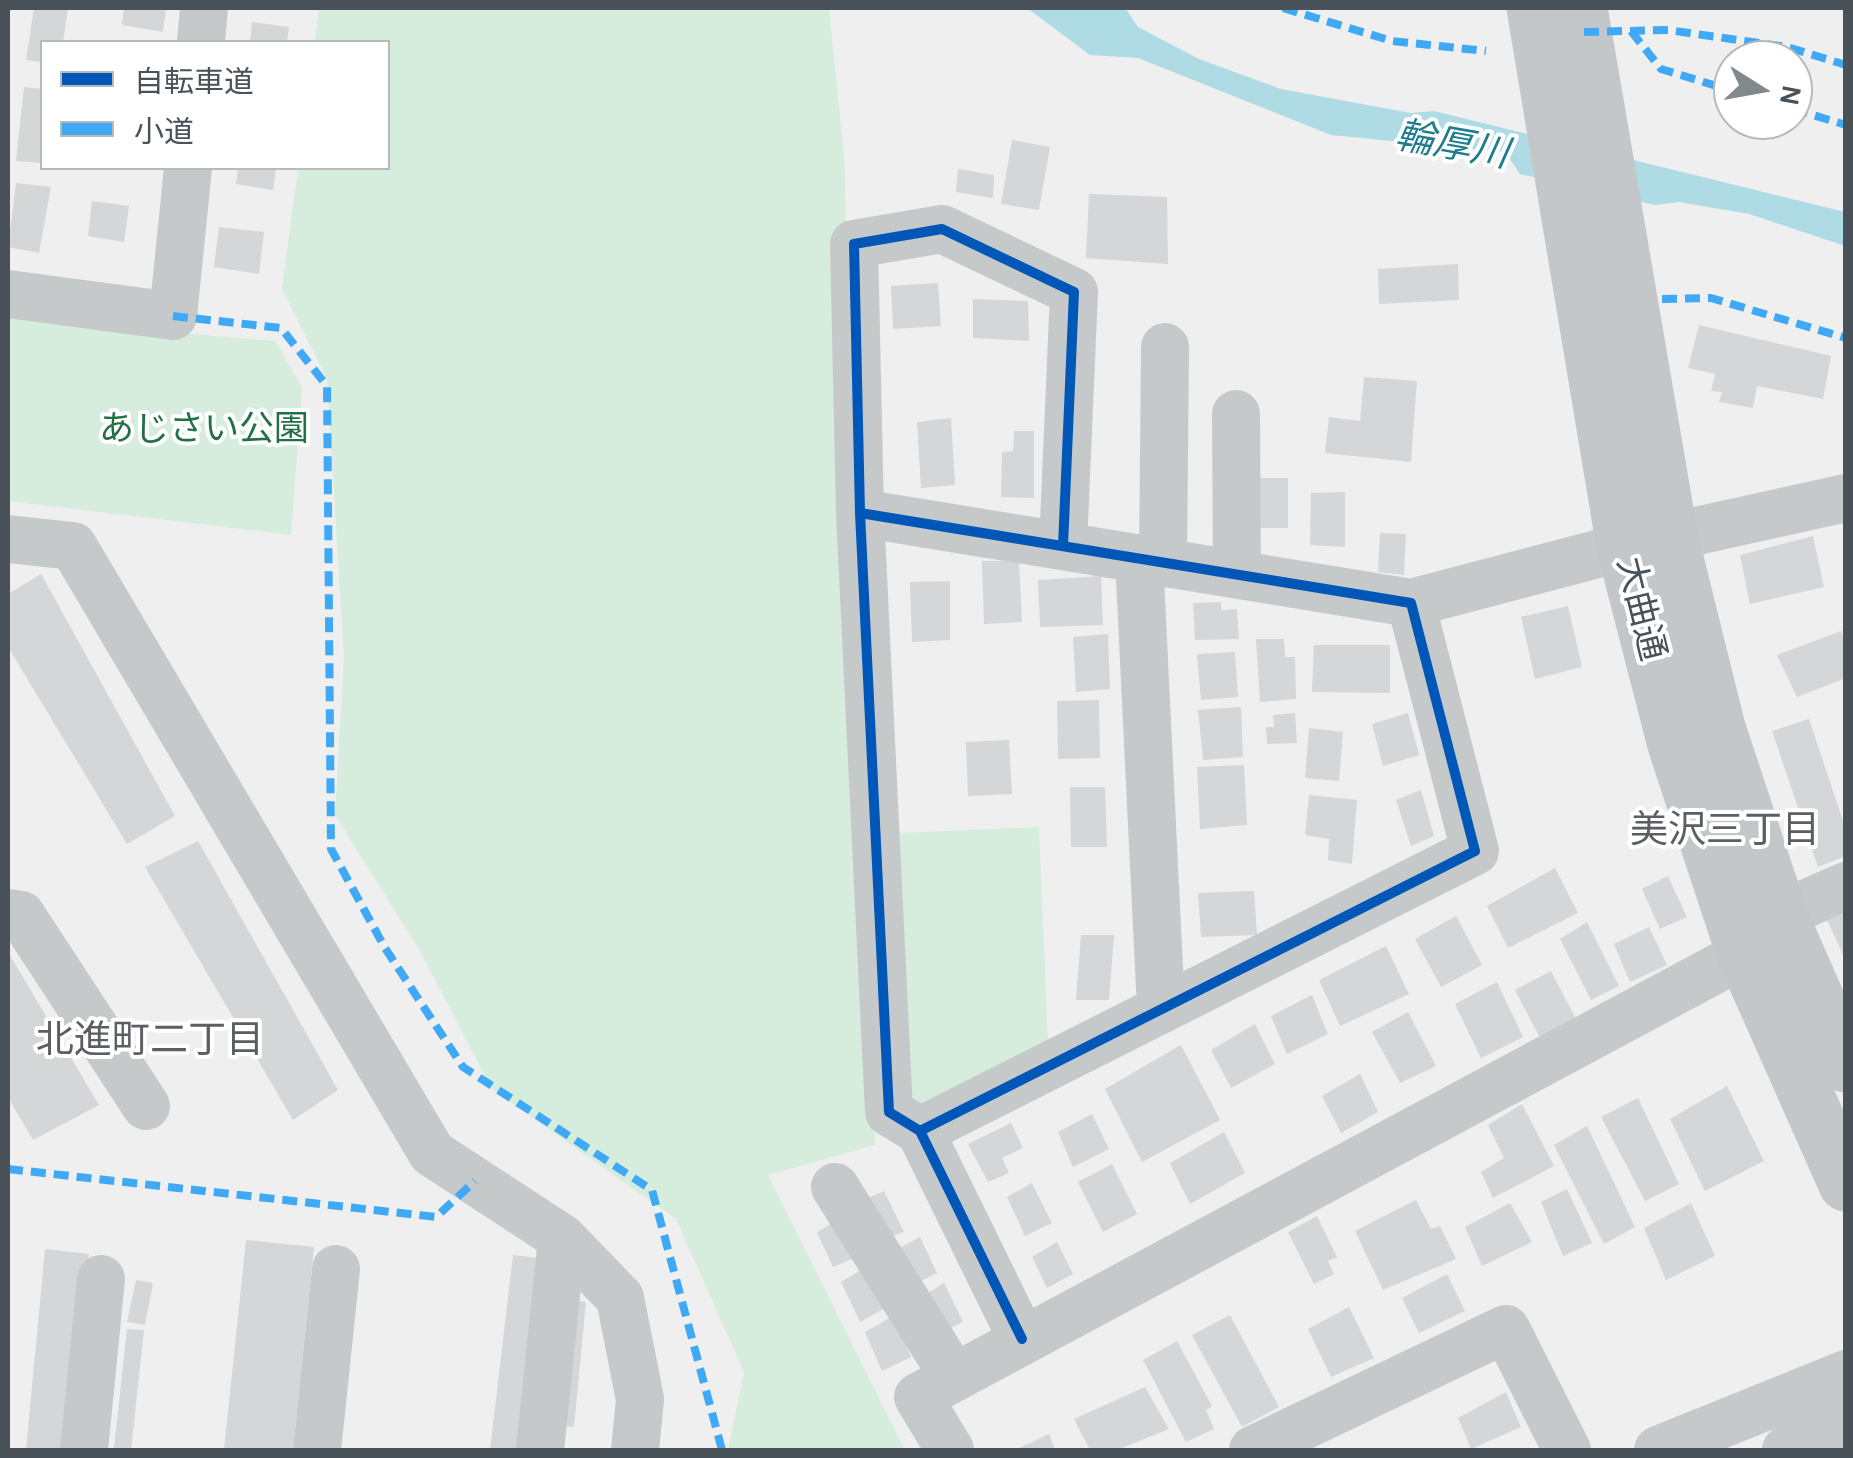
<!DOCTYPE html>
<meta charset="utf-8">
<style>
body{margin:0}
#map{position:relative;width:1853px;height:1458px;overflow:hidden;background:#efefef;font-family:Karla,"Noto Sans JP",sans-serif}
canvas{display:block}
.frame{position:absolute;inset:0;border:10px solid #485258;pointer-events:none}
.legend{position:absolute;left:40px;top:40px;width:350px;height:130px;box-sizing:border-box;background:#fff;border:2px solid #b6babc;margin:0;padding:12px 18px;list-style:none;font-size:30px;color:#485258}
.legend li{display:flex;align-items:center;gap:20px;height:50px}
.legend b{width:50px;border:2px solid #b6babc}
.north{position:absolute;left:1713px;top:40px;width:100px;height:100px;box-sizing:border-box;background:#fff;border:2px solid #b6babc;border-radius:50%;rotate:101deg;font-size:28px;font-weight:700;line-height:40px;text-align:center;color:#485258}
.north::after{content:'';display:block;margin:auto;width:35px;height:45px;background:#82898d;clip-path:polygon(50% 0,100% 100%,50% 72%,0 100%)}
</style>
<div id="map">
<canvas width="1853" height="1458"></canvas>
<div class="frame"></div>
<ul class="legend">
<li><b style="height:12px;background:#0057b8"></b>自転車道</li>
<li><b style="height:12px;background:#3fa9f5"></b>小道</li>
</ul>
<div class="north">N</div>
</div>
<script>
const g = document.querySelector('canvas').getContext('2d');
g.lineJoin = 'round';
function paint(path, color) { g.fillStyle = color; g.fill(path, 'evenodd'); }
const toPath = rows => new Path2D(rows.map(r => 'M' + r).join(''));
function trace(path, color, width, dash) { g.strokeStyle = color; g.lineWidth = width; g.lineCap = dash ? 'butt' : 'round'; g.setLineDash(dash || []); g.stroke(path); }
function label(font, color, halo, rows, align = 'center') {
  g.font = font + ' Karla,"Noto Sans JP",sans-serif'; g.lineWidth = 8; g.setLineDash([]); g.textBaseline = 'middle'; g.strokeStyle = halo; g.fillStyle = color; for (const [text, x, y, turn = 0] of rows) {
    g.save(); g.translate(x, y); g.rotate((+turn || 0) * Math.PI / 180); g.textAlign = isNaN(turn) ? turn : align; if (halo) g.strokeText(text, 0, 0); g.fillText(text, 0, 0); g.restore();
  }
}
paint(toPath([
 [319,8,829,8,844,155,875,1145,768,1175,905,1450,728,1450,744,1372,676,1219,492,1089,420,951,335,815,344,658,327,379,282,289,298,168,388,168,388,42,315,42],
 [8,318,275,341,302,387,291,535,8,501],
 [1039,827,1049,1066,920,1131,889,1112,874,834]
]), '#d6ecdd');
paint(toPath([
 [1027,8,1125,8,1138,27,1199,59,1281,89,1411,113,1434,111,1845,212,1845,246,1749,214,1679,202,1655,205,1520,174,1505,152,1331,135,1138,58,1090,55]
]), '#afdce4');
paint(toPath([
 [34,8,68,8,63,42,42,42,42,62,26,60],
 [124,8,166,8,163,32,122,25],
 [252,22,289,27,287,42,250,42],
 [24,87,42,89,42,163,16,161],
 [1012,140,1050,147,1039,210,1001,204],
 [238,168,276,168,273,190,236,184],
 [958,169,994,175,993,198,956,192],
 [16,183,51,187,39,253,8,247],
 [1089,194,1167,197,1168,264,1086,258],
 [92,201,129,206,124,242,88,236],
 [219,227,264,232,259,274,214,267],
 [1458,264,1459,300,1379,304,1378,269],
 [938,283,941,326,893,329,891,286],
 [973,299,1028,301,1029,341,973,338],
 [1699,325,1831,356,1823,399,1757,386,1753,408,1719,402,1722,392,1711,391,1715,374,1688,368],
 [1364,377,1417,381,1411,462,1325,453,1329,417,1360,421],
 [951,418,955,485,921,488,917,422],
 [1014,431,1034,431,1034,498,1001,497,1002,452,1013,451],
 [1247,478,1288,478,1288,528,1247,528],
 [1345,492,1345,547,1310,545,1311,493],
 [1380,533,1406,534,1404,575,1378,572],
 [1813,536,1824,587,1750,604,1740,555],
 [982,561,1019,561,1022,622,984,624],
 [41,574,175,816,127,844,8,647,8,594],
 [1101,576,1103,625,1040,627,1038,580],
 [950,581,950,640,912,642,910,582],
 [1221,602,1221,610,1237,609,1239,639,1195,640,1193,603],
 [1568,606,1582,667,1535,679,1521,617],
 [1841,631,1846,642,1846,678,1797,697,1777,655],
 [1108,634,1110,689,1076,692,1073,637],
 [1256,639,1284,639,1285,657,1295,657,1296,699,1260,702],
 [1314,645,1390,645,1390,693,1312,692],
 [1235,652,1238,697,1201,700,1197,654],
 [1099,700,1100,758,1058,759,1057,701],
 [1241,707,1243,757,1203,760,1198,710],
 [1295,713,1297,743,1267,744,1266,727,1274,727,1273,715],
 [1408,713,1419,755,1383,766,1372,724],
 [1809,719,1846,830,1846,856,1818,867,1772,731],
 [1309,728,1343,732,1339,781,1305,778],
 [1009,740,1012,794,968,796,966,742],
 [1244,765,1247,825,1200,829,1197,767],
 [1070,787,1105,787,1107,847,1071,847],
 [1421,790,1434,836,1411,846,1396,800],
 [1309,795,1357,800,1352,864,1328,860,1329,839,1305,835],
 [198,841,338,1090,293,1120,145,867],
 [1555,868,1578,913,1508,948,1487,906],
 [1668,876,1687,917,1660,929,1642,889],
 [1254,891,1257,935,1201,937,1198,893],
 [1846,913,1846,961,1827,920],
 [1456,916,1482,965,1441,987,1415,939],
 [1587,922,1619,986,1591,1000,1560,939],
 [1649,927,1667,965,1630,982,1614,944],
 [1081,935,1114,935,1109,1000,1076,1000],
 [1386,946,1409,994,1340,1026,1319,980],
 [8,952,99,1105,33,1140,8,1097],
 [1551,971,1577,1021,1541,1040,1515,990],
 [1497,982,1523,1037,1481,1058,1455,1004],
 [1312,995,1328,1034,1287,1054,1271,1016],
 [1408,1012,1436,1066,1400,1083,1372,1032],
 [1255,1024,1275,1064,1231,1088,1211,1050],
 [1181,1045,1220,1120,1142,1162,1105,1089],
 [1360,1074,1378,1112,1341,1133,1322,1096],
 [1727,1086,1764,1161,1705,1191,1670,1119],
 [1638,1098,1679,1184,1645,1201,1601,1117],
 [1522,1104,1554,1166,1493,1198,1481,1172,1504,1158,1488,1125],
 [1092,1114,1109,1149,1073,1167,1058,1132],
 [1011,1123,1023,1148,1002,1158,1009,1173,988,1182,968,1144],
 [1587,1126,1635,1227,1604,1244,1554,1145],
 [1224,1132,1245,1173,1190,1204,1170,1163],
 [1112,1164,1137,1214,1103,1232,1078,1182],
 [1032,1183,1052,1223,1025,1236,1007,1197],
 [1567,1189,1592,1243,1563,1256,1541,1202],
 [884,1191,904,1232,879,1241,859,1202],
 [1416,1200,1431,1229,1440,1226,1456,1259,1383,1290,1355,1231],
 [1510,1203,1532,1242,1482,1266,1465,1227],
 [1691,1203,1715,1256,1666,1280,1644,1228],
 [1317,1216,1337,1257,1328,1261,1334,1274,1314,1284,1288,1232],
 [839,1219,857,1257,833,1267,817,1232],
 [920,1237,937,1273,911,1286,894,1251],
 [246,1240,314,1247,293,1450,224,1450],
 [1057,1242,1073,1274,1047,1288,1032,1257],
 [45,1249,89,1254,69,1450,26,1450],
 [513,1255,564,1261,542,1450,490,1450],
 [868,1266,889,1306,860,1322,841,1282],
 [1447,1274,1465,1311,1419,1333,1402,1298],
 [136,1280,153,1283,145,1325,127,1322],
 [944,1283,963,1322,939,1333,920,1298],
 [579,1301,586,1302,574,1427,552,1425],
 [1349,1307,1374,1358,1331,1377,1308,1329],
 [1230,1315,1279,1407,1242,1427,1192,1335],
 [893,1316,911,1357,882,1371,865,1332],
 [127,1329,144,1330,131,1450,114,1448],
 [1177,1341,1212,1406,1206,1410,1214,1429,1186,1442,1143,1360],
 [1145,1387,1169,1429,1117,1450,1090,1450,1074,1419],
 [1506,1392,1521,1427,1471,1449,1458,1418],
 [1049,1434,1055,1450,1015,1450]
]), '#d5d6d8');
trace(toPath([
 [201,42,204,8],
 [8,294,173,316,188,168],
 [1236,414,1237,574],
 [860,513,1411,603,1475,851,920,1131],
 [8,539,73,546,432,1153,562,1238,620,1298,640,1399,635,1450],
 [1139,558,1161,1009],
 [1163,562,1165,347],
 [1411,603,1624,547,1846,498],
 [8,913,21,915,146,1106],
 [835,1187,954,1377],
 [1022,1339,920,1131,889,1112,860,513,854,244,942,229,1074,292,1063,546],
 [84,1450,101,1279],
 [317,1450,336,1269],
 [540,1450,562,1238],
 [950,1450,918,1397,1744,954,1780,915,1846,886],
 [1253,1450,1506,1329,1567,1450],
 [1658,1450,1846,1374],
 [1786,1450,1846,1423]
]), '#c6c9ca', 48);
trace(toPath([
 [1534,8,1624,547,1675,745,1744,954,1846,1184],
 [1580,8,1671,539,1718,728,1780,915,1846,1065]
]), '#c4c7c9', 55);
trace(toPath([
 [1283,8,1392,41,1486,51],
 [1631,31,1661,69,1733,91],
 [1584,32,1668,30,1787,47,1846,65],
 [1793,109,1846,125],
 [1662,299,1711,298,1846,338],
 [173,316,281,328,327,386,331,849,385,948,463,1067,652,1190,722,1450],
 [8,1169,436,1217,475,1181]
]), '#3fa9f5', 8, [15, 8]);
trace(toPath([
 [860,513,1411,603,1475,851,920,1131],
 [1022,1339,920,1131,889,1112,860,513,854,244,942,229,1074,292,1063,546]
]), '#0057b8', 10);
label('35px', '#227045', '#fff', [
 ["あじさい公園",204,430]
]);
label('35px', '#485258', '#fff', [
 ["大曲通",1640,609,76]
]);
label('italic 38px', '#1d7d8f', '#fff', [
 ["輪厚川",1452,146,10]
]);
label('38px', '#5b5e62', '#fff', [
 ["美沢三丁目",1725,831],
 ["北進町二丁目",150,1041]
]);
</script>
